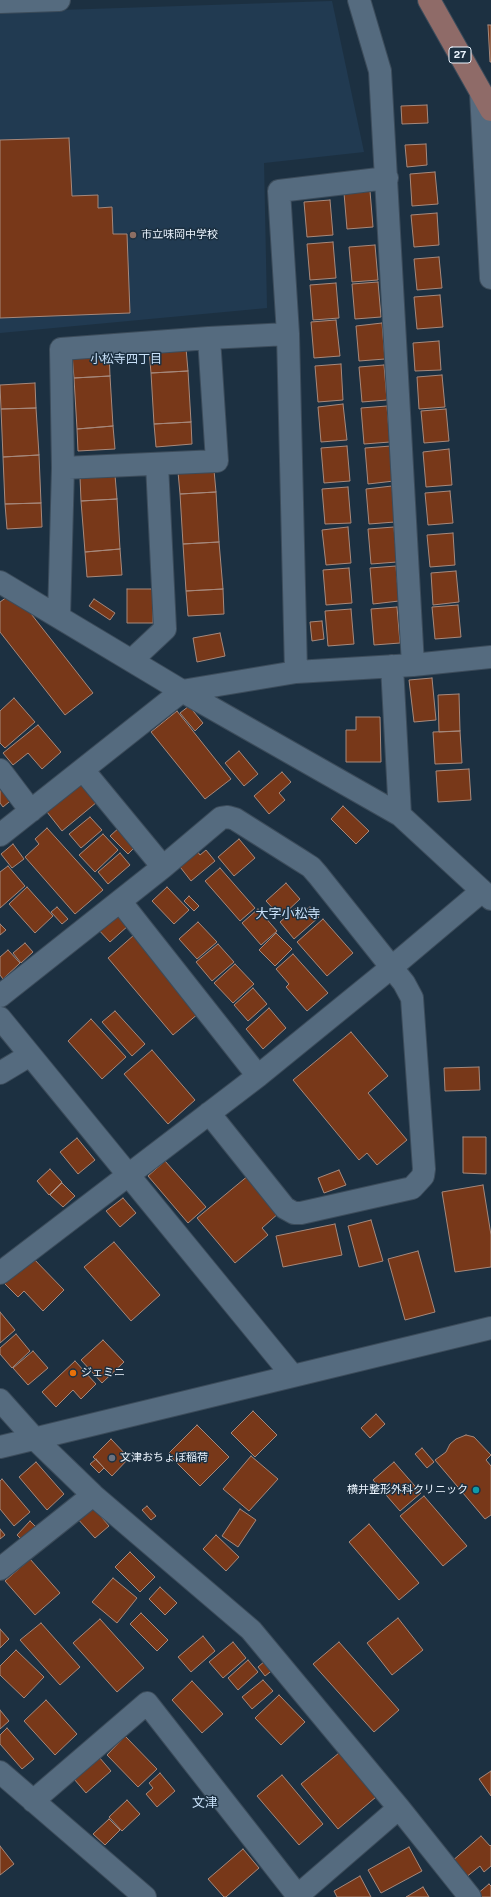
<!DOCTYPE html>
<meta charset="utf-8">
<style>
body{margin:0}
canvas{display:block;background:#1c3041}
</style>
<canvas width="491" height="1897"></canvas>
<script>
const g = document.querySelector('canvas').getContext('2d');
g.lineJoin = 'round';
function paint(path, color) { g.fillStyle = color; g.fill(path, 'evenodd'); }
const toPath = rows => new Path2D(rows.map(r => 'M' + r).join(''));
function trace(path, color, width, dash) { g.strokeStyle = color; g.lineWidth = width; g.lineCap = dash ? 'butt' : 'round'; g.setLineDash(dash || []); g.stroke(path); }
function label(font, color, halo, rows, align = 'center') {
  g.font = font + ' "Public Sans","Noto Sans JP",sans-serif'; g.lineWidth = 3; g.setLineDash([]); g.textBaseline = 'middle'; g.strokeStyle = halo; g.fillStyle = color; for (const [text, x, y, turn = 0] of rows) {
    g.save(); g.translate(x, y); g.rotate((+turn || 0) * Math.PI / 180); g.textAlign = isNaN(turn) ? turn : align; if (halo) g.strokeText(text, 0, 0); g.fillText(text, 0, 0); g.restore();
  }
}
paint(toPath([
 [332,1,364,152,264,163,267,308,0,333,0,12]
]), '#213a51');
const building = toPath([
 [488,25,491,25,491,62,490,62,488,25],
 [427,105,428,123,402,124,401,106,427,105],
 [69,138,72,196,98,195,98,208,112,207,113,234,127,234,130,313,0,318,0,140,69,138],
 [426,144,427,165,407,167,405,145,426,144],
 [435,172,438,204,412,206,410,174,435,172],
 [370,191,373,227,347,229,344,193,370,191],
 [330,200,333,235,307,237,304,202,330,200],
 [437,213,439,245,414,247,411,215,437,213],
 [333,242,336,278,310,280,307,244,333,242],
 [375,245,378,280,352,282,349,247,375,245],
 [439,257,442,288,417,290,414,259,439,257],
 [378,282,381,317,355,319,352,284,378,282],
 [336,283,339,318,313,320,310,285,336,283],
 [440,295,443,327,417,329,414,297,440,295],
 [336,320,340,356,314,358,311,322,336,320],
 [382,323,385,359,359,361,356,326,382,323],
 [439,341,441,370,415,371,413,343,439,341],
 [186,348,188,371,151,373,149,350,186,348],
 [109,352,110,376,74,378,72,354,109,352],
 [341,364,343,400,318,402,315,366,341,364],
 [384,365,387,400,362,402,359,367,384,365],
 [188,371,191,422,154,424,151,373,188,371],
 [442,375,445,407,419,409,417,377,442,375],
 [110,376,113,426,77,429,74,378,110,376],
 [35,383,36,408,1,409,0,385,35,383],
 [343,404,347,440,321,442,318,407,343,404],
 [387,406,390,442,364,444,361,408,387,406],
 [36,408,39,455,3,457,1,409,36,408],
 [446,409,449,441,424,443,421,411,446,409],
 [191,422,192,444,156,447,154,424,191,422],
 [113,426,115,449,78,451,77,429,113,426],
 [347,446,350,481,324,483,321,448,347,446],
 [391,446,394,481,368,484,365,448,391,446],
 [449,449,452,485,426,487,423,452,449,449],
 [39,455,41,503,5,504,3,457,39,455],
 [214,470,216,492,180,494,178,472,214,470],
 [115,475,117,499,81,501,80,477,115,475],
 [392,486,395,522,369,524,366,489,392,486],
 [348,487,351,523,325,524,322,489,348,487],
 [450,491,453,523,428,525,425,493,450,491],
 [216,492,219,542,183,544,180,494,216,492],
 [117,499,120,549,85,552,81,501,117,499],
 [41,503,42,527,7,529,5,504,41,503],
 [348,527,351,563,326,565,322,530,348,527],
 [394,527,397,562,371,564,368,529,394,527],
 [453,533,455,565,430,567,427,535,453,533],
 [219,542,223,589,186,591,183,544,219,542],
 [120,549,122,575,87,577,85,552,120,549],
 [396,566,399,601,373,604,370,568,396,566],
 [349,568,352,603,326,605,323,570,349,568],
 [456,571,459,602,433,605,431,573,456,571],
 [127,589,153,589,153,623,127,623,127,589],
 [223,589,224,614,188,616,186,591,223,589],
 [14,592,93,693,65,715,0,632,0,602,14,592],
 [94,599,115,613,110,620,89,606,94,599],
 [458,605,461,637,435,639,432,607,458,605],
 [397,607,400,643,374,645,371,609,397,607],
 [351,609,354,644,328,646,325,611,351,609],
 [322,621,324,639,312,641,310,622,322,621],
 [220,633,225,656,197,662,193,638,220,633],
 [432,678,436,720,414,722,409,680,432,678],
 [459,694,460,731,439,732,438,695,459,694],
 [14,698,35,722,5,748,0,743,0,711,14,698],
 [189,706,203,723,195,731,180,713,189,706],
 [177,711,231,779,205,799,151,732,177,711],
 [356,717,380,717,381,762,346,762,346,730,356,730,356,717],
 [38,725,61,752,42,769,28,753,13,765,3,753,38,725],
 [460,731,462,763,435,764,433,732,460,731],
 [239,751,258,774,244,786,225,763,239,751],
 [469,769,471,800,438,802,436,771,469,769],
 [282,772,291,782,279,793,285,800,269,814,254,796,282,772],
 [0,780,15,797,3,807,0,803,0,780],
 [81,783,97,802,62,831,47,812,81,783],
 [343,806,369,831,356,844,331,819,343,806],
 [90,817,102,830,81,848,69,834,90,817],
 [121,826,138,844,128,854,110,836,121,826],
 [47,828,103,890,75,914,25,857,39,844,35,839,47,828],
 [103,834,118,850,95,872,79,855,103,834],
 [239,839,255,858,234,876,218,857,239,839],
 [13,844,24,859,12,868,1,854,13,844],
 [195,848,200,855,206,850,215,861,191,881,177,863,195,848],
 [120,853,130,865,108,884,98,872,120,853],
 [8,866,25,886,0,908,0,872,8,866],
 [220,868,255,908,240,921,205,881,220,868],
 [286,883,300,899,281,917,266,901,286,883],
 [27,887,53,916,35,933,9,904,27,887],
 [167,887,189,910,174,924,152,901,167,887],
 [189,896,199,906,194,911,184,901,189,896],
 [57,907,68,919,62,924,51,912,57,907],
 [310,907,319,917,294,939,280,922,296,908,301,914,310,907],
 [258,909,277,931,261,945,242,923,258,909],
 [115,910,129,925,110,942,96,927,115,910],
 [323,919,353,953,327,976,297,942,323,919],
 [198,922,217,942,197,959,179,939,198,922],
 [0,924,6,930,0,935,0,924],
 [276,933,292,949,275,966,259,950,276,933],
 [134,935,199,1013,173,1035,108,958,134,935],
 [25,943,33,952,21,963,13,953,25,943],
 [218,944,234,962,212,981,196,962,218,944],
 [8,950,20,963,3,979,0,975,0,957,8,950],
 [293,954,328,993,307,1011,286,987,289,984,276,969,293,954],
 [235,964,254,984,233,1003,214,983,235,964],
 [253,988,267,1004,248,1021,234,1005,253,988],
 [269,1008,286,1028,263,1049,246,1029,269,1008],
 [115,1011,145,1044,132,1056,102,1022,115,1011],
 [91,1019,126,1057,102,1079,68,1041,91,1019],
 [351,1032,388,1076,368,1093,407,1140,377,1165,367,1153,359,1160,293,1080,351,1032],
 [152,1050,195,1100,168,1124,124,1074,152,1050],
 [479,1067,480,1090,445,1091,444,1068,479,1067],
 [463,1137,486,1137,486,1174,463,1173,463,1137],
 [77,1138,95,1160,78,1174,60,1152,77,1138],
 [165,1161,206,1207,188,1223,148,1176,165,1161],
 [50,1169,62,1182,49,1195,37,1181,50,1169],
 [339,1170,346,1185,324,1193,318,1178,339,1170],
 [249,1175,280,1212,262,1228,268,1235,235,1263,197,1218,249,1175],
 [62,1183,75,1196,63,1207,50,1195,62,1183],
 [483,1185,491,1235,491,1267,455,1272,442,1192,483,1185],
 [123,1198,136,1213,120,1227,106,1211,123,1198],
 [371,1220,383,1261,359,1267,348,1226,371,1220],
 [335,1224,342,1255,283,1267,276,1236,335,1224],
 [114,1242,160,1295,131,1321,84,1267,114,1242],
 [418,1251,435,1312,405,1320,388,1259,418,1251],
 [31,1256,64,1290,43,1311,24,1291,18,1297,4,1283,31,1256],
 [0,1312,15,1330,0,1343,0,1312],
 [16,1334,30,1351,12,1368,0,1354,0,1348,16,1334],
 [103,1340,124,1362,102,1383,81,1360,103,1340],
 [33,1351,48,1368,28,1385,13,1368,33,1351],
 [75,1361,96,1384,81,1399,73,1390,56,1407,42,1392,75,1361],
 [253,1411,277,1435,255,1457,231,1433,253,1411],
 [376,1414,385,1424,370,1438,361,1428,376,1414],
 [197,1425,229,1457,200,1486,168,1454,197,1425],
 [466,1435,474,1437,491,1455,486,1460,491,1466,491,1515,485,1519,435,1460,446,1452,450,1444,456,1439,466,1435],
 [111,1439,129,1458,112,1476,93,1457,111,1439],
 [422,1448,434,1462,427,1468,415,1454,422,1448],
 [251,1456,278,1479,249,1511,223,1489,251,1456],
 [96,1459,104,1468,99,1473,90,1464,96,1459],
 [36,1462,64,1494,47,1510,19,1477,36,1462],
 [394,1462,421,1493,400,1511,373,1480,394,1462],
 [2,1479,30,1512,14,1526,0,1509,0,1481,2,1479],
 [424,1496,467,1546,443,1566,400,1516,424,1496],
 [91,1505,109,1526,95,1538,76,1517,91,1505],
 [147,1506,156,1516,151,1520,142,1510,147,1506],
 [240,1509,256,1520,238,1547,222,1536,240,1509],
 [30,1521,40,1531,26,1544,17,1535,30,1521],
 [369,1524,419,1583,399,1600,349,1542,369,1524],
 [0,1529,5,1535,0,1539,0,1529],
 [216,1535,239,1557,226,1571,203,1549,216,1535],
 [130,1552,155,1577,140,1592,115,1567,130,1552],
 [30,1559,60,1593,35,1615,5,1581,30,1559],
 [113,1578,137,1598,117,1623,92,1602,113,1578],
 [160,1587,177,1603,165,1615,149,1599,160,1587],
 [141,1613,168,1640,157,1651,130,1624,141,1613],
 [398,1618,423,1650,392,1675,367,1643,398,1618],
 [100,1619,144,1668,117,1692,73,1643,100,1619],
 [41,1623,80,1667,60,1685,20,1640,41,1623],
 [0,1629,9,1639,0,1648,0,1629],
 [203,1636,215,1651,191,1672,178,1657,203,1636],
 [233,1642,246,1658,223,1678,209,1662,233,1642],
 [339,1642,399,1710,374,1732,313,1664,339,1642],
 [16,1650,44,1677,24,1698,0,1675,0,1666,16,1650],
 [248,1660,258,1672,238,1690,228,1678,248,1660],
 [266,1660,274,1669,265,1676,258,1667,266,1660],
 [263,1680,273,1691,252,1709,242,1697,263,1680],
 [192,1681,223,1714,202,1733,172,1700,192,1681],
 [279,1695,305,1722,281,1745,255,1718,279,1695],
 [46,1700,77,1734,55,1755,24,1721,46,1700],
 [0,1710,9,1721,0,1729,0,1710],
 [7,1728,34,1759,22,1769,0,1744,0,1735,7,1728],
 [125,1736,157,1769,138,1787,107,1755,125,1736],
 [339,1753,376,1797,338,1829,301,1784,339,1753],
 [99,1757,111,1771,86,1793,74,1779,99,1757],
 [491,1771,491,1796,479,1779,491,1771],
 [160,1773,175,1791,157,1807,146,1794,153,1788,149,1783,160,1773],
 [282,1775,323,1824,299,1845,257,1796,282,1775],
 [127,1800,140,1814,122,1831,109,1817,127,1800],
 [109,1819,120,1830,105,1845,93,1834,109,1819],
 [481,1836,490,1846,491,1845,491,1866,484,1872,480,1866,465,1878,451,1862,481,1836],
 [0,1846,14,1864,0,1875,0,1846],
 [409,1847,422,1871,381,1893,368,1870,409,1847],
 [243,1849,259,1868,226,1897,224,1897,208,1879,243,1849],
 [360,1876,371,1897,337,1897,334,1891,360,1876],
 [489,1884,491,1886,491,1897,477,1897,476,1895,489,1884],
 [423,1887,429,1897,406,1897,423,1887]
]);
paint(building, '#783819');
trace(building, '#a6887b', 1);
const minor = toPath([
 [359,0,380,71,413,665],
 [0,2,59,0],
 [481,93,491,278],
 [63,468,217,461,209,338],
 [0,582,182,691,400,815,491,899],
 [59,617,63,468,61,349,209,338,288,334],
 [132,660,165,629,157,464],
 [392,666,400,815],
 [296,672,288,334,279,191,387,178],
 [0,770,31,811],
 [83,770,163,867,221,818,228,817,235,819,300,860,311,867,318,875,404,983,412,998,424,1169,423,1176,412,1188,301,1213,294,1213,285,1208,209,1113],
 [0,835,182,691,296,672,413,665,491,657],
 [120,901,258,1076],
 [0,996,163,867],
 [0,1018,292,1375],
 [0,1073,30,1055],
 [0,1273,258,1076,392,967,482,891],
 [0,1400,34,1438,93,1495,251,1630,399,1808,470,1897],
 [0,1447,491,1328],
 [0,1569,93,1495],
 [0,1772,145,1897],
 [33,1801,147,1703,298,1896],
 [296,1897,399,1808]
]);
const major = toPath([
 [429,0,491,110]
]);
trace(minor, '#3c4c5b', 24);
trace(major, '#3c4c5b', 24);
trace(minor, '#556b7f', 22);
trace(major, '#8f6b68', 22);
for (const [x, y, r, color] of [
 [133,235,4,"#8d6e63"],
 [73,1373,4,"#e8710a"],
 [112,1458,4,"#6b7280"],
 [476,1490,4,"#0f9aa8"]
]) { const dot = new Path2D(); dot.arc(x, y, r, 0, 2 * Math.PI); g.fillStyle = color; g.fill(dot); trace(dot, '#1c3041', 1.5); }
for (const [x, y, w] of [
 [460,55,22]
]) { const box = new Path2D(); box.roundRect(x - w / 2, y - 8, w, 16, 3); g.fillStyle = '#1c3041'; g.fill(box); trace(box, '#ebf4fe', 1); }
label('bold 10px', '#ebf4fe', null, [
 ["27",460,55]
]);
label('11px', '#ebf4fe', '#1c3041', [
 ["市立味岡中学校",141,235],
 ["ジェミニ",81,1373],
 ["文津おちょぼ稲荷",120,1458],
 ["横井整形外科クリニック",468,1490,"right"]
], 'left');
label('12px', '#c9e1f9', '#1c3041', [
 ["小松寺四丁目",126,359]
]);
label('13px', '#c9e1f9', '#1c3041', [
 ["大字小松寺",288,914],
 ["文津",205,1803]
]);
</script>
